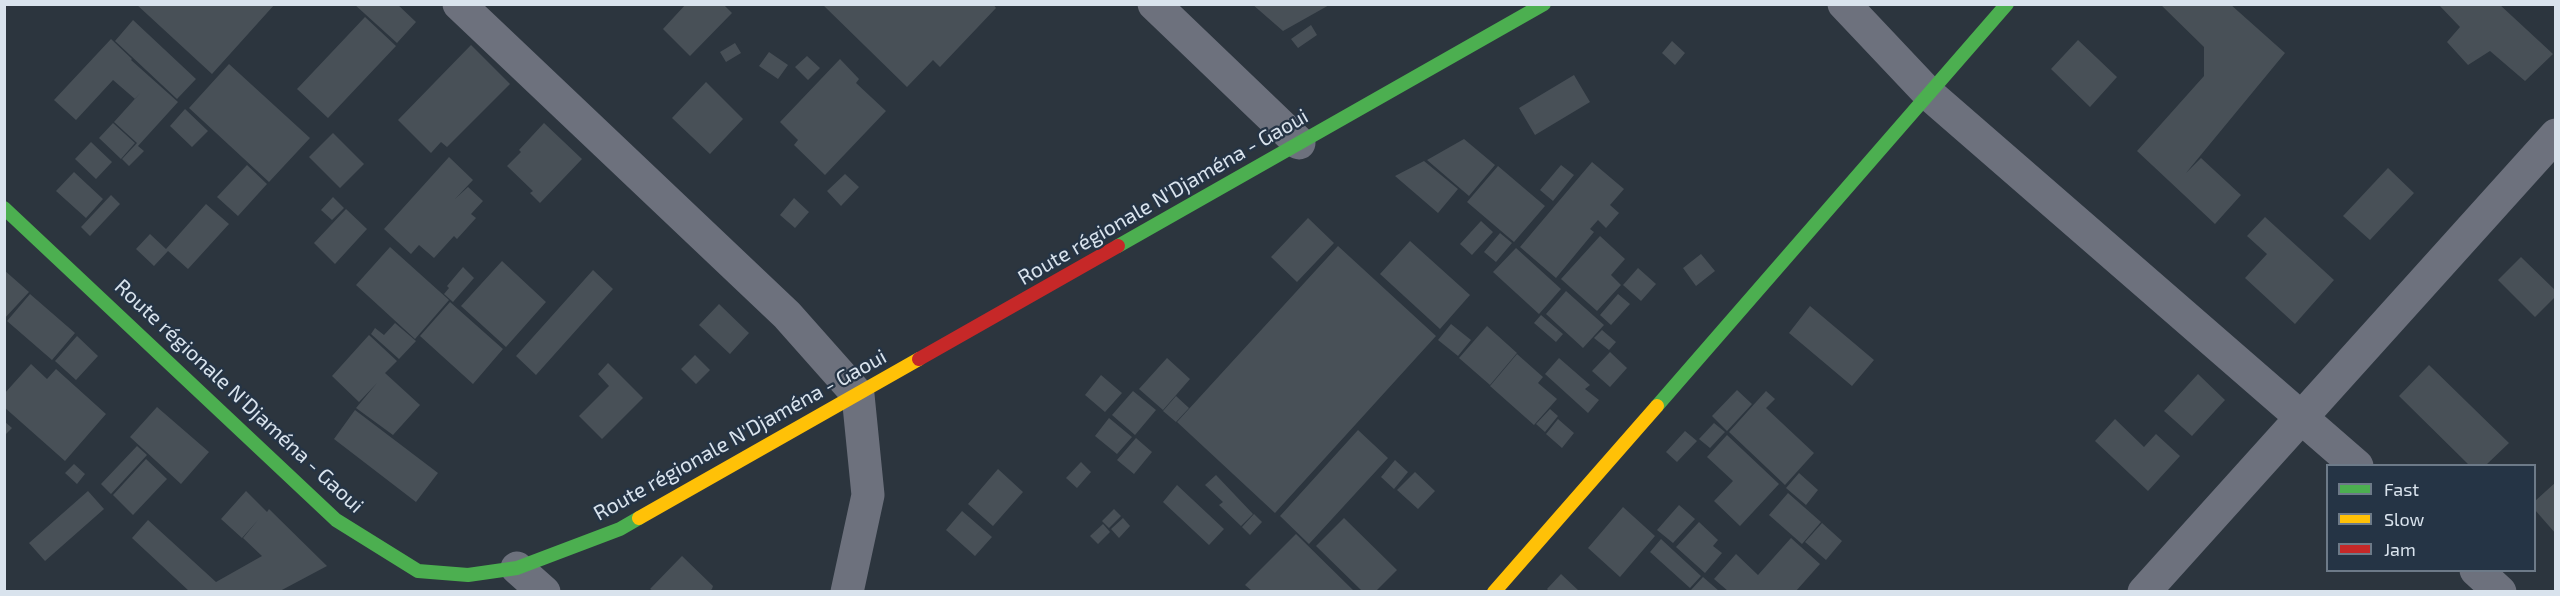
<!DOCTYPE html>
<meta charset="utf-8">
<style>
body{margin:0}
#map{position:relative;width:2560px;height:596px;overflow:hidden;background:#2c353e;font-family:"Exo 2",sans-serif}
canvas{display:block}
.frame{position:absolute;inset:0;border:6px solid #d9e3ed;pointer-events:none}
.legend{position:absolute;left:2326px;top:464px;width:210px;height:108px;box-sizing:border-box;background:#253445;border:2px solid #6d7a88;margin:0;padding:8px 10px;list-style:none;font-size:18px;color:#d9e3ed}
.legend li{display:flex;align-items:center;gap:12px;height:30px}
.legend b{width:30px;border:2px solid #6d7a88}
</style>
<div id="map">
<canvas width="2560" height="596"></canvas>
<div class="frame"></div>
<ul class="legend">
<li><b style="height:8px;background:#4caf50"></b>Fast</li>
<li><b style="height:8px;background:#ffc107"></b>Slow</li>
<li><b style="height:8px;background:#c62828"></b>Jam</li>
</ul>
</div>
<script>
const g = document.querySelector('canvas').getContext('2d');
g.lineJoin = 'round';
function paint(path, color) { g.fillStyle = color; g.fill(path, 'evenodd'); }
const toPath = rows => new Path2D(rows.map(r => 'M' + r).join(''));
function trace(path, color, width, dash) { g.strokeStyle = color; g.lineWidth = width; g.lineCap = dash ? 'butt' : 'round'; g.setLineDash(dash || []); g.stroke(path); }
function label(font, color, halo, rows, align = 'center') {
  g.font = font + ' "Exo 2",sans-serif'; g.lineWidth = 4.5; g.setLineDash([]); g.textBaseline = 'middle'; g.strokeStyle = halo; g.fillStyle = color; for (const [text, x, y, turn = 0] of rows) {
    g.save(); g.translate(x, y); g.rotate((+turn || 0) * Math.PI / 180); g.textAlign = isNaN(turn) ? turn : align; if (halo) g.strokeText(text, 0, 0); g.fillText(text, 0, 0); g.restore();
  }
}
paint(toPath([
 [136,4,275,4,212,74],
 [354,4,397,4,416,22,397,43],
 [686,4,723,4,732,13,690,56,663,29],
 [822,4,993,4,996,8,940,67,933,60,907,87],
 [1252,4,1331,4,1283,31],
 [2160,4,2230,4,2285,53,2186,173,2201,158,2241,195,2215,224,2137,151,2204,76,2204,47],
 [2438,4,2499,4,2553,54,2525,81,2490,51,2468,65,2447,42,2460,27],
 [365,17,396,46,328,118,297,89],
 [133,20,196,79,177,99,115,41],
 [1311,25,1317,35,1298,48,1291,39],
 [111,39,132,59,131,60,178,102,138,146,144,151,129,166,122,159,137,143,114,122,142,91,135,99,113,80,76,120,54,100],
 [2078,40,2117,77,2090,107,2051,69],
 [1672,41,1685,53,1675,65,1662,53],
 [735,43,741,53,726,62,720,52],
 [471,45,510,84,447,147,441,142,431,153,398,120],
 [769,52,788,65,778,79,759,66],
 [807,56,820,68,808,80,795,67],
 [840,59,859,79,856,83,886,111,825,175,794,145,798,140,780,122],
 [229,64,310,138,269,182,189,108],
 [1574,75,1590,102,1535,135,1519,108],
 [706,82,743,119,710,154,672,118],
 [185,109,208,131,192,147,170,126],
 [113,123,135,143,121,159,99,138],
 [544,123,582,159,540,203,530,193,533,191,507,166,521,152,519,150],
 [333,133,364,164,340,188,309,157],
 [1464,139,1495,165,1469,196,1427,160],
 [91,142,112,162,96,179,75,159],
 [449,157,473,180,455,199,468,187,483,201,471,214,476,218,457,239,454,236,434,258,419,245,411,254,384,229],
 [1424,161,1458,189,1438,213,1395,176],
 [1592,162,1624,189,1610,205,1619,213,1606,228,1598,220,1590,229,1594,232,1556,278,1520,247],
 [247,165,267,184,238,216,217,197],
 [1561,165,1574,175,1553,201,1540,190],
 [1498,166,1545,206,1514,242,1467,202],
 [2388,168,2414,193,2370,240,2343,216],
 [74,172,103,199,86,218,56,191],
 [845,174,859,187,841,206,827,191],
 [111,195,120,204,90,236,81,227],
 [333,197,344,208,332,220,321,210],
 [794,198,809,212,795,228,780,215],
 [206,204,229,224,188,269,168,251,154,266,136,249,150,234,166,249],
 [346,209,367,229,335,264,314,243],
 [2265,217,2334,280,2295,324,2245,278,2267,254,2247,236],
 [1308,218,1334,243,1297,282,1271,257],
 [1481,221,1493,232,1472,255,1460,244],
 [1500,233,1512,243,1496,262,1484,252],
 [1600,236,1625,259,1611,275,1621,285,1597,311,1561,279],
 [1410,241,1470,295,1440,329,1380,274],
 [1338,246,1436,336,1275,513,1177,422],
 [390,247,449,300,415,339,356,285],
 [1516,248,1561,289,1539,314,1493,272],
 [1701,254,1715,271,1696,286,1683,268],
 [2521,257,2556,291,2556,296,2535,317,2498,280],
 [502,261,546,302,506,347,461,306],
 [463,267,474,278,453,302,444,294,449,288,447,286],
 [1638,268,1656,284,1641,301,1623,285],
 [4,270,29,292,4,319],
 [593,270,613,289,536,375,516,356],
 [1566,291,1604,325,1583,348,1546,314],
 [30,294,75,333,52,360,7,321],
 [1618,294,1630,304,1611,325,1600,315],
 [450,302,503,349,473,384,420,336],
 [719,304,749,333,730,354,699,325],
 [1810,306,1874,360,1852,386,1789,333],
 [1541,315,1563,334,1556,342,1534,323],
 [395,323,416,341,399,359,371,334,375,328,384,335],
 [1451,324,1471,340,1458,356,1438,340],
 [1487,326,1517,353,1490,385,1459,358],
 [1602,330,1616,342,1609,350,1594,338],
 [369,335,397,361,385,373,420,405,393,435,356,408,377,383,359,402,332,376],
 [77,336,98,356,76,380,55,361],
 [1610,352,1627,368,1610,387,1592,371],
 [1517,354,1543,377,1538,383,1557,399,1534,425,1490,386],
 [695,355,710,370,696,384,681,369],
 [1167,358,1190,379,1163,410,1139,389],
 [1559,358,1590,385,1585,389,1599,400,1588,413,1545,374],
 [608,363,643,398,602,439,579,416,609,386,598,374],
 [31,364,47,379,56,369,106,414,65,461,4,407,4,394],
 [2429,365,2509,443,2486,465,2469,465,2399,396],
 [2198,374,2225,400,2192,436,2164,411],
 [1101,375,1122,393,1105,412,1085,395],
 [1737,390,1752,404,1727,431,1712,416],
 [1133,391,1156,410,1135,435,1112,415],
 [1766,391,1775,399,1766,408,1814,453,1785,485,1729,432],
 [1176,396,1189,408,1176,422,1163,411],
 [157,407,209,452,181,484,130,437],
 [1550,409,1558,416,1545,432,1536,424],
 [355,410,438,473,416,502,334,439],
 [1109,418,1132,437,1117,454,1095,436],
 [1558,419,1574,433,1562,448,1546,434],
 [2115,419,2144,447,2156,434,2180,456,2148,491,2095,441],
 [4,421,12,428,4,436],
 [1714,423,1725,432,1710,448,1699,439],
 [1358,430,1388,458,1309,544,1280,516],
 [1685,431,1697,441,1677,462,1666,452],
 [1727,435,1779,484,1740,526,1714,501,1733,481,1707,457],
 [1136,438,1152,452,1134,474,1117,460],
 [137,446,147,455,111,494,101,484],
 [146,459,167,479,133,515,113,495],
 [1395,460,1408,472,1394,489,1381,477],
 [1081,462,1091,472,1077,488,1066,478],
 [74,464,85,474,77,484,65,473],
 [998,469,1023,492,993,526,968,504],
 [1415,472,1435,491,1418,509,1397,490],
 [1799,473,1818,490,1806,505,1786,488],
 [1216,475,1253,514,1241,526,1219,505,1223,502,1205,485],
 [2556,482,2556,534,2535,510,2535,501],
 [1177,485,1224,529,1209,545,1163,502],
 [88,491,104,509,45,561,29,543],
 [246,491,267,512,269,509,327,566,280,591,189,591,132,538,148,520,216,582,262,556,243,538,258,520,242,538,221,519],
 [1788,493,1821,522,1802,544,1769,515],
 [1679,505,1695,519,1673,543,1657,530],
 [1623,507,1655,536,1620,577,1588,548],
 [1114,509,1121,516,1109,528,1102,521],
 [962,511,992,537,975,556,946,530],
 [1254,514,1262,522,1250,535,1242,527],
 [1123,518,1130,526,1119,538,1111,529],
 [1344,518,1397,570,1376,591,1362,591,1316,546],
 [1699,522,1718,540,1713,546,1722,553,1705,573,1676,547],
 [1822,523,1842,541,1826,560,1805,542],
 [1103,524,1110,532,1098,544,1090,536],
 [1296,534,1354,591,1252,591,1245,585],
 [1791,538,1820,564,1796,591,1728,591,1714,579,1736,554,1758,575],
 [1661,539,1701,576,1690,588,1650,552],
 [682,556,713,586,712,589,710,591,653,591,650,589],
 [1561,574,1579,591,1549,591,1547,589],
 [1703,577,1719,591,1691,590]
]), '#485057');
trace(toPath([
 [459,4,787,315,858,395,868,495,847,592],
 [1154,4,1299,143],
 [1844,4,1930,95,2357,466],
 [517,568,544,592],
 [2476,570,2500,592],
 [2144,592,2556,135]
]), '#6d717d', 33);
trace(toPath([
 [4,208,336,520,418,571,468,575,517,568,620,529,639,518],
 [1118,246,1544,4],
 [1657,406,2007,4]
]), '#4caf50', 14);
trace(toPath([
 [639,518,919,359],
 [1494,592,1657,406]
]), '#ffc107', 14);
trace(toPath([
 [919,359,1118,246]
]), '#c62828', 14);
label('21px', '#d9e3ed', '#253445', [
 ["Route régionale N'Djaména - Gaoui",1163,197,-30],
 ["Route régionale N'Djaména - Gaoui",239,396,43],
 ["Route régionale N'Djaména - Gaoui",740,435,-29]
]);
</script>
